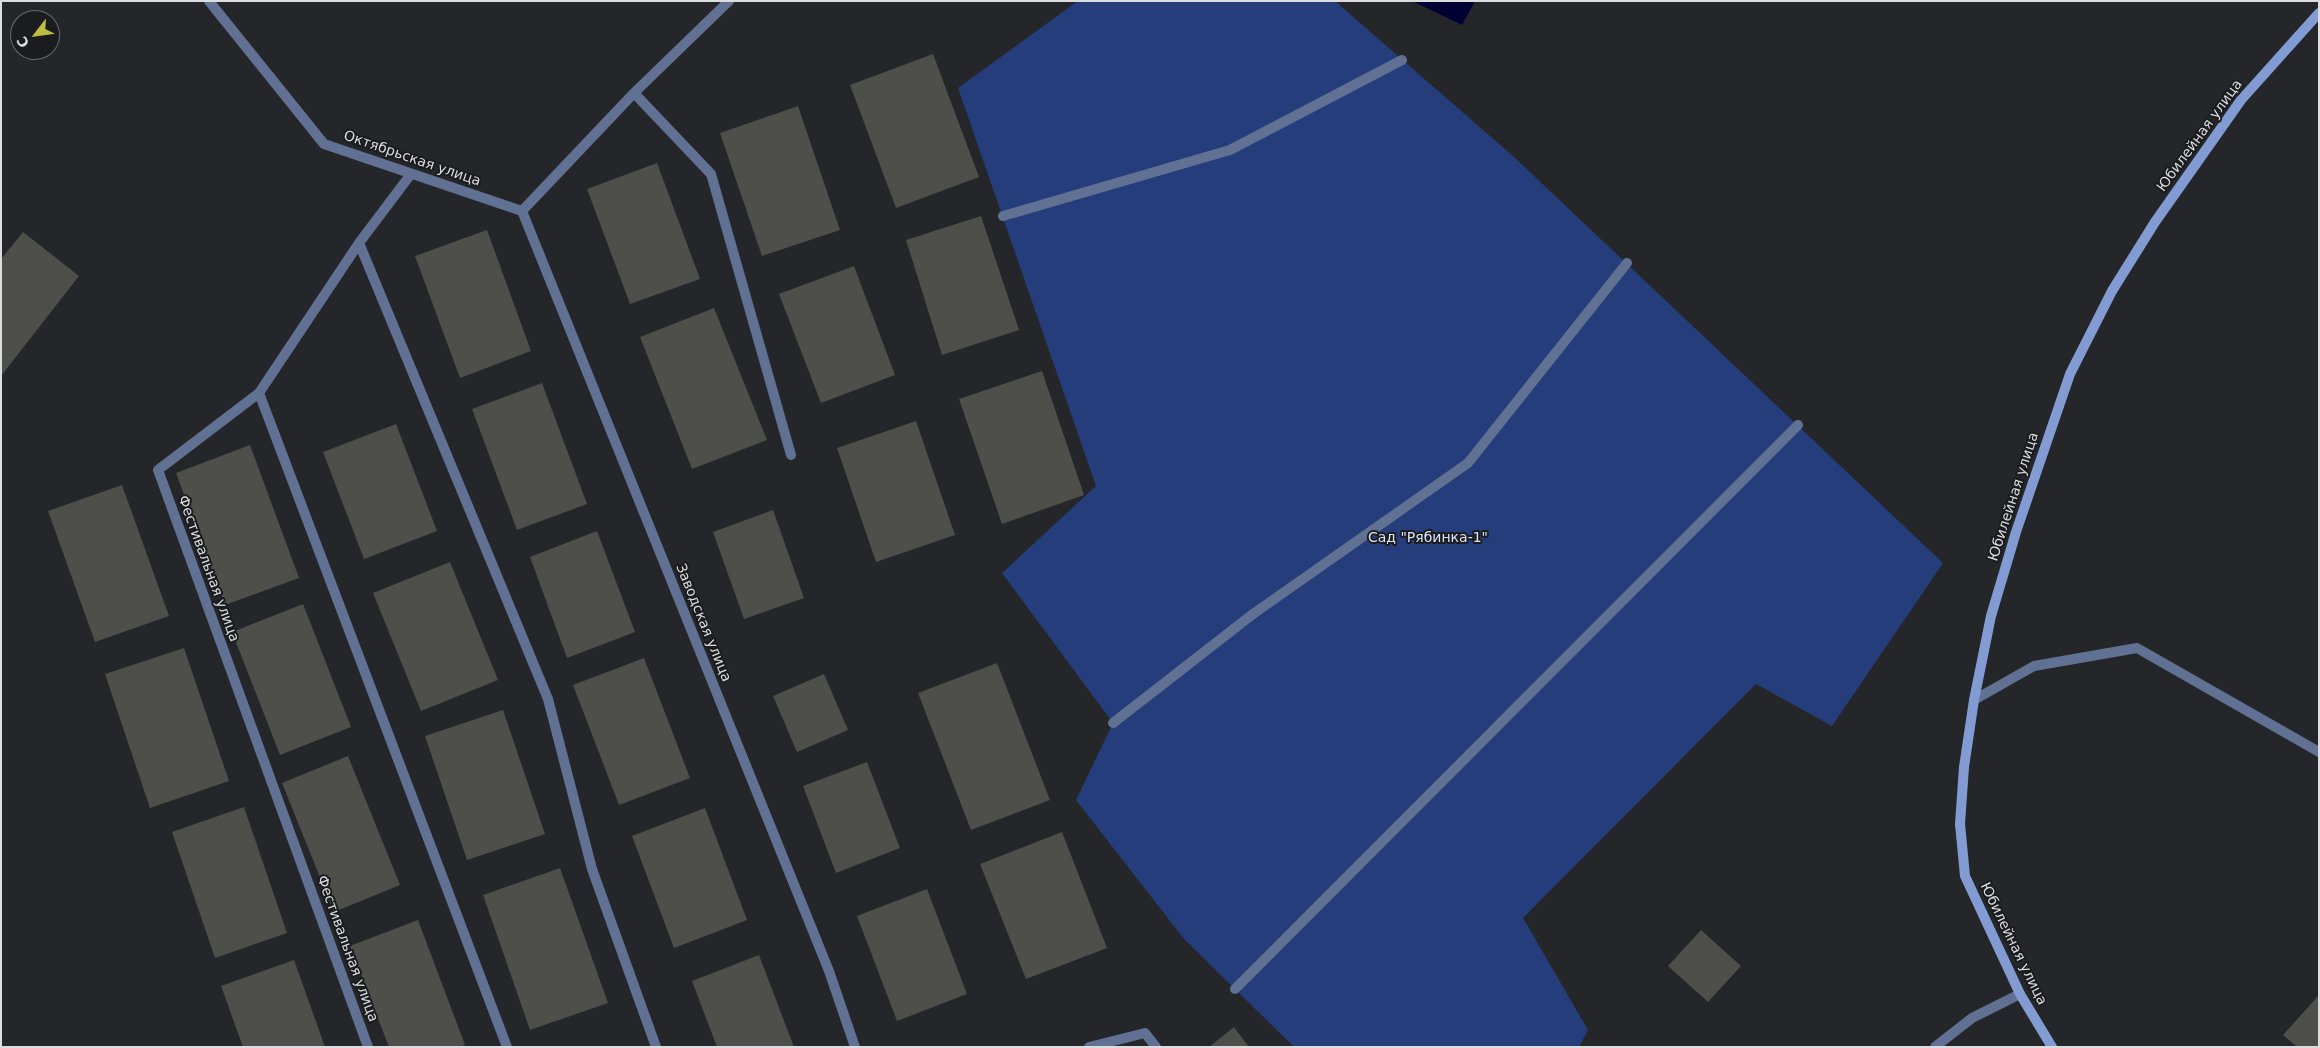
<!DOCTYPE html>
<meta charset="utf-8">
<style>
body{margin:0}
#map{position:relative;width:2320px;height:1048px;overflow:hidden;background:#242629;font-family:"DejaVu Sans",sans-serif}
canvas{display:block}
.frame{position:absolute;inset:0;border:2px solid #dcdddf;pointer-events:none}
.north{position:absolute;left:10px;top:10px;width:50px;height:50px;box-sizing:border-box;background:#1b1c1f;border:1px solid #68696c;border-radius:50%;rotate:240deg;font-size:14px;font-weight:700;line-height:20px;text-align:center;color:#dcdddf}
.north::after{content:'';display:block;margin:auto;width:18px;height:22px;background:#bfbe41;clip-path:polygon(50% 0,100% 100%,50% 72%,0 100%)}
</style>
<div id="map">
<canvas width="2320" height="1048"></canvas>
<div class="frame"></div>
<div class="north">С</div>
</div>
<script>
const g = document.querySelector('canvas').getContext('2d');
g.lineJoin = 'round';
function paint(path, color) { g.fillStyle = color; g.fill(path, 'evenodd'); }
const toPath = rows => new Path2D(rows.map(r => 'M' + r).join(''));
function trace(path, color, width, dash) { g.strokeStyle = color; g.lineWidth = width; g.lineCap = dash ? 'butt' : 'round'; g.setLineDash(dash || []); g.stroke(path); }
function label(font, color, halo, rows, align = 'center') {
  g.font = font + ' "DejaVu Sans",sans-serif'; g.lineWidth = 4; g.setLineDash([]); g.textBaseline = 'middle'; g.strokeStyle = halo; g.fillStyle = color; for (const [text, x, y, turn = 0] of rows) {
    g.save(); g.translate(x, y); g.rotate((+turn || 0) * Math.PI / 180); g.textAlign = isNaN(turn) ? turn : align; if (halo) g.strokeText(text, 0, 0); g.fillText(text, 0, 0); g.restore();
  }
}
paint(toPath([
 [1084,1,1335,1,1514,157,1943,563,1832,726,1756,684,1523,918,1588,1030,1579,1047,1294,1047,1184,939,1076,800,1113,723,1002,573,1096,486,958,88,1075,3]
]), '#253e7b');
paint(toPath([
 [1412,1,1475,1,1462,25]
]), '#000034');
paint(toPath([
 [933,54,979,177,896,208,850,85],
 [798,106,840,230,762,256,720,133],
 [657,163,700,279,630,304,587,189],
 [981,216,1019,330,942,355,906,240],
 [487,230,531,351,460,378,415,256],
 [23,232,79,276,1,376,1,259],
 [854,266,895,375,821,403,779,294],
 [714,308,767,440,692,469,640,337],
 [1042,371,1084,495,1002,524,959,399],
 [542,383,587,504,517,530,472,409],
 [916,421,955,535,876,562,837,448],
 [396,424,437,531,364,559,323,452],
 [250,445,299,578,225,605,176,473],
 [122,485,169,616,95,642,48,511],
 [773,510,804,598,744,619,713,532],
 [597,531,635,632,567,658,530,557],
 [450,562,498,680,421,711,373,593],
 [303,604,351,727,280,755,232,632],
 [184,648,229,781,150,808,105,674],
 [644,658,690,778,619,805,573,685],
 [997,663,1050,800,971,830,918,693],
 [824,674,848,730,797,752,773,696],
 [503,710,545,834,467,860,425,736],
 [348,756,400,885,334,912,282,783],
 [867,762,900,848,836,873,803,786],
 [244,807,287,933,215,958,172,832],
 [705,808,747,920,674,948,632,836],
 [1062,832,1107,948,1026,979,980,864],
 [560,868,608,1003,530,1030,483,895],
 [927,889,967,994,897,1021,857,916],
 [418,920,465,1045,460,1047,389,1047,350,946],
 [1701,930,1741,966,1708,1002,1668,966],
 [759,955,794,1047,717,1047,692,981],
 [294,960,325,1047,243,1047,221,986],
 [2319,995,2319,1047,2297,1047,2283,1035],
 [1234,1027,1249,1047,1209,1047]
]), '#4e4e4a');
trace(toPath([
 [634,93,711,174,791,455],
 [522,211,634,93,729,1],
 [1003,216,1230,150,1402,60],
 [359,243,548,699,592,869,656,1047],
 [259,393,507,1047],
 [1974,700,2034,666,2137,648,2319,752],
 [1113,723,1253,614,1468,463,1627,263],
 [1235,989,1798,425],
 [368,1047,158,470,259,393,359,243,411,174],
 [1089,1047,1145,1033,1156,1047]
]), '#617193', 10);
trace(toPath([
 [209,1,324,144,522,211,829,971,855,1047],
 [1935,1047,1972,1018,2020,994]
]), '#617193', 10);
trace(toPath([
 [2052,1047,2020,994,1965,876,1960,824,1964,767,1974,700,1991,616,2016,532,2070,374,2112,291,2155,222,2241,100,2319,13]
]), '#829cd3', 10);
label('14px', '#dcdddf', '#1b1c1f', [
 ["Юбилейная улица",2200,136,-54],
 ["Октябрьская улица",412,159,19],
 ["Юбилейная улица",2014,497,-72],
 ["Фестивальная улица",208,569,70],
 ["Заводская улица",703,623,68],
 ["Юбилейная улица",2013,944,64],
 ["Фестивальная улица",347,949,70]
]);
label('14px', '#d9e4f9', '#1b1c1f', [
 ["Сад \"Рябинка-1\"",1428,538]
]);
</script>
